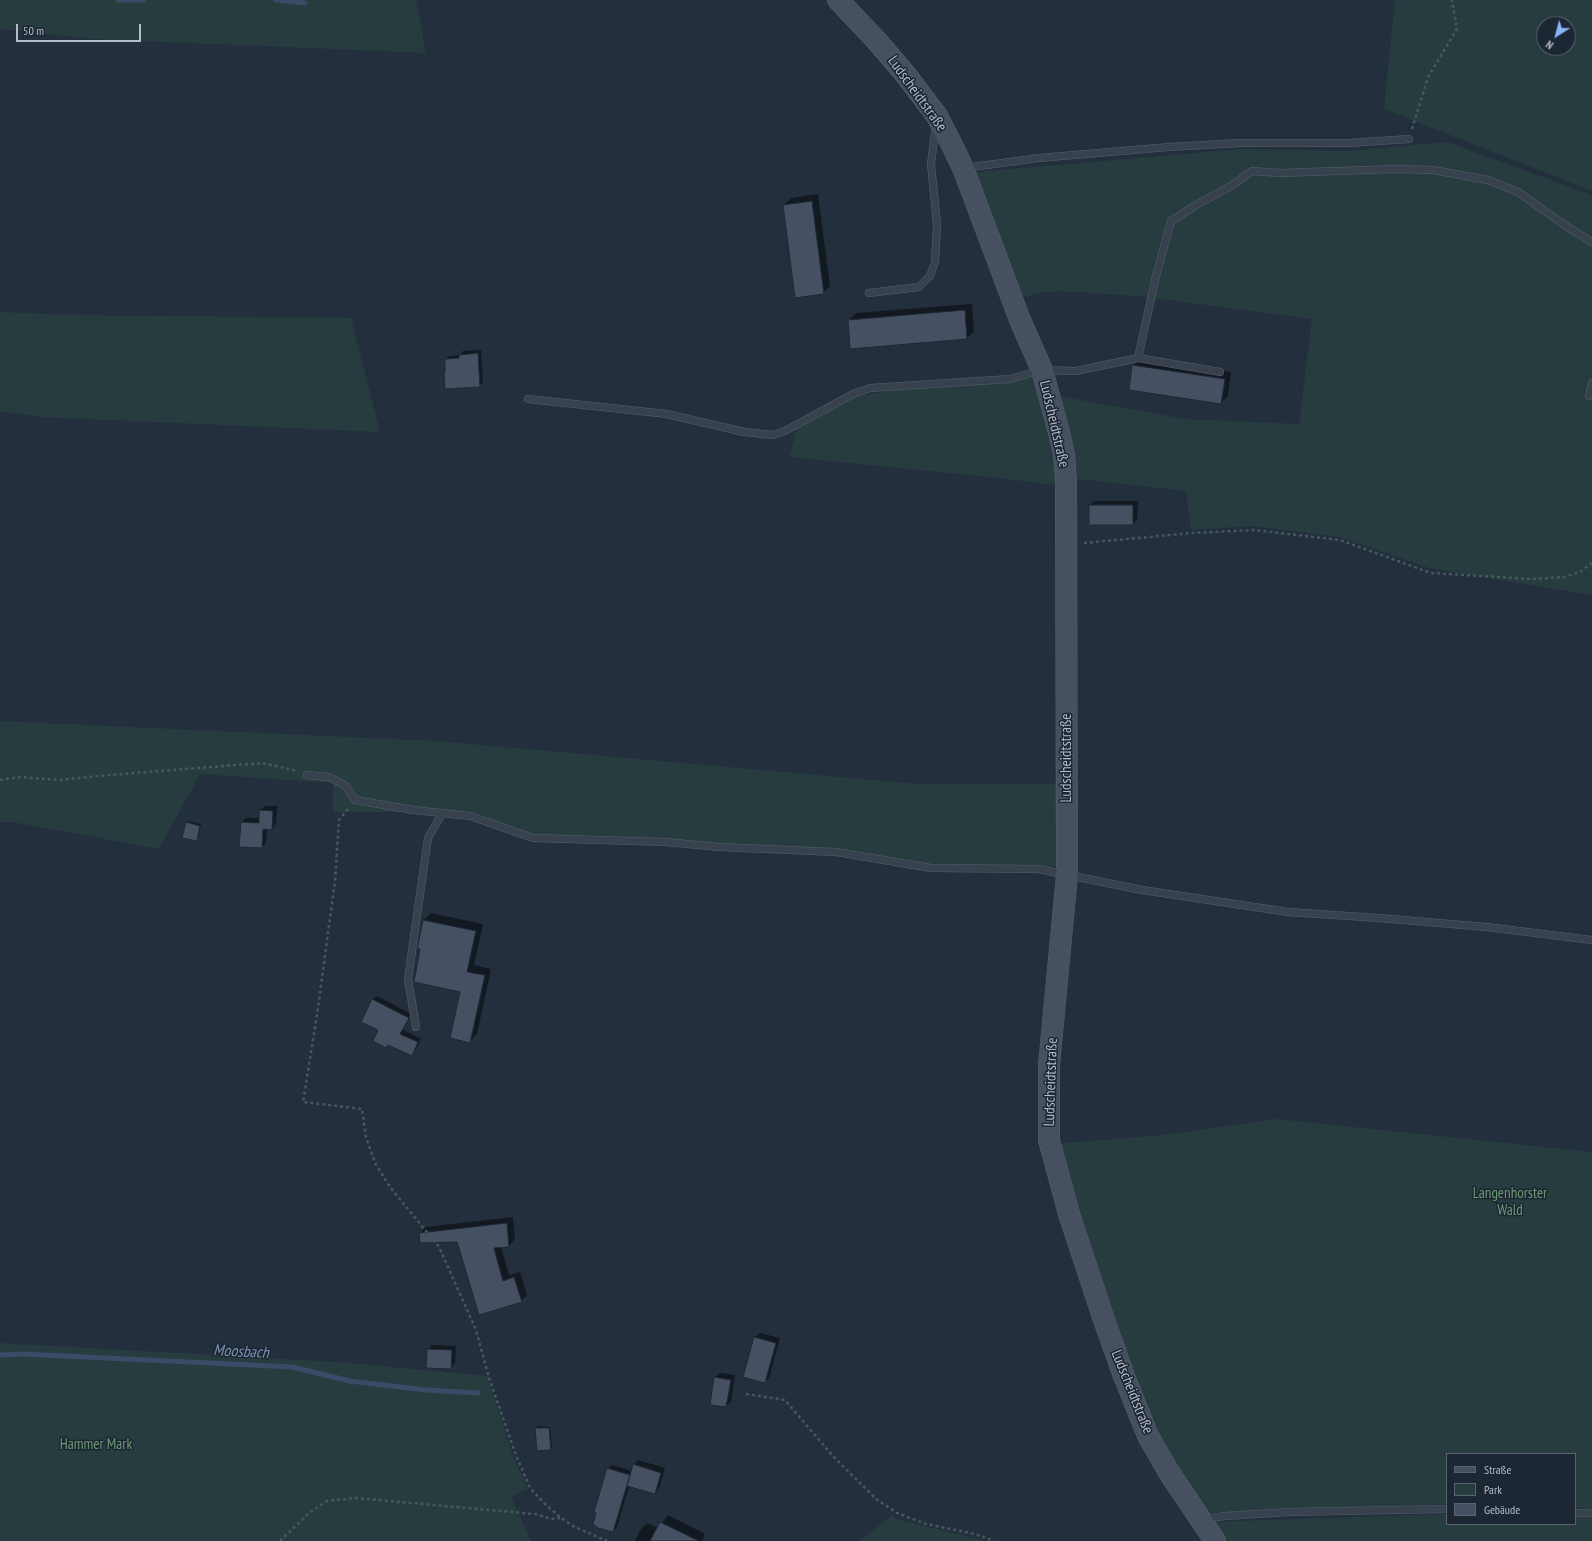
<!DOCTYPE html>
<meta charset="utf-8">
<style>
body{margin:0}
#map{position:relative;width:1592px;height:1541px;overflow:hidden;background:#242f3e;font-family:"PT Sans Narrow",sans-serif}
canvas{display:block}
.legend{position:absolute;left:1446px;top:1453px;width:130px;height:72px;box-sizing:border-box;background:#1d2633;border:1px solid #59626f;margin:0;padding:5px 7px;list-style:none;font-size:12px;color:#b4bcc9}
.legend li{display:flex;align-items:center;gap:8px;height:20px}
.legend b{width:20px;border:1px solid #59626f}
.north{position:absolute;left:1536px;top:16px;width:40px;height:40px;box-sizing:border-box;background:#1d2633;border:1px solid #59626f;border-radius:50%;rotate:216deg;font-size:11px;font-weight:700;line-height:16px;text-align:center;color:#b4bcc9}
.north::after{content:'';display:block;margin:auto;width:14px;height:18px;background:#8ab4f8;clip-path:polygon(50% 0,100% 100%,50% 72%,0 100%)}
.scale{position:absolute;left:16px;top:24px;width:125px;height:18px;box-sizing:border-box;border:2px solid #b4bcc9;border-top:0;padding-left:5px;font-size:12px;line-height:14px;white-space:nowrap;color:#b4bcc9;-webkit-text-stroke:3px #1d2633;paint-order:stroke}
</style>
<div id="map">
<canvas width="1592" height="1541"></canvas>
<ul class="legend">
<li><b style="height:5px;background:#465061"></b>Straße</li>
<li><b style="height:11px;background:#263c3f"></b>Park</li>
<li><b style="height:11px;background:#455162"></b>Gebäude</li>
</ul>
<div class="north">N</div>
<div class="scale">50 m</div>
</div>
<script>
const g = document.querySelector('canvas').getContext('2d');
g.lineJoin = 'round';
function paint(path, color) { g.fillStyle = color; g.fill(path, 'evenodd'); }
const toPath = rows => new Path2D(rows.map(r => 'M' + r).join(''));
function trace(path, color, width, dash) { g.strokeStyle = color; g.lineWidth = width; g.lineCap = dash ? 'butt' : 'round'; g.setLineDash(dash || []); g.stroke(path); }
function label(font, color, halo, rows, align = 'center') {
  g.font = font + ' "PT Sans Narrow",sans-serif'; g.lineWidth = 3; g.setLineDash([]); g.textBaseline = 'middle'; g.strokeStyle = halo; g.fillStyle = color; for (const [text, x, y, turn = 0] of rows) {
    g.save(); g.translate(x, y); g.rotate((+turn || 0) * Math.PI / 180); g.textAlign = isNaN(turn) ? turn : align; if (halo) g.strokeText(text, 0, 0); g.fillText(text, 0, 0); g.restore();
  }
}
paint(toPath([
 [0,0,416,0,426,53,93,39,0,29],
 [1395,0,1592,0,1592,191,1384,109],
 [1544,24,1568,24,1568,48,1544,48],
 [1447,142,1592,195,1592,595,1429,568,1340,537,1251,526,1191,530,1186,491,1070,478,1053,395,1185,419,1299,424,1312,319,1138,296,1058,291,1040,293,1017,298,976,172,1242,149,1348,151],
 [0,312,74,315,351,318,380,432,40,417,0,411],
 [1037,375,1062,486,999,478,789,457,797,429,853,397,892,390,1010,382],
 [0,721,437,741,918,784,1065,784,1065,867,930,864,838,849,533,835,470,812,333,812,333,783,200,774,159,849,12,822,0,822],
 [1277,1119,1592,1152,1592,1509,1575,1508,1575,1454,1447,1454,1447,1504,1206,1513,1154,1434,1054,1144,1163,1135],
 [0,1343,338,1362,487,1376,514,1459,528,1489,511,1497,531,1541,0,1541],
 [1442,1514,1447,1514,1447,1524,1575,1524,1575,1516,1592,1516,1592,1541,1222,1541,1210,1522],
 [892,1515,896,1519,908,1522,986,1541,860,1541]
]), '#263c3f');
paint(toPath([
 [818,194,830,286,823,293,784,205,791,198],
 [972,304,974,331,967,338,849,320,856,313],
 [481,350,483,382,479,386,446,371,446,359,450,356,460,355,463,351],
 [1140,359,1231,372,1228,396,1221,403,1133,366],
 [1094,501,1138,501,1137,520,1133,524,1090,505],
 [265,806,277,806,276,824,272,829,267,828,266,843,261,847,240,846,242,822,246,818,260,818,260,810],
 [189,821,201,824,198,838,196,840,187,823],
 [431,913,483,924,474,965,491,969,477,1034,470,1041,461,992,422,949,419,948,424,920],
 [377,996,411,1014,403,1030,421,1039,415,1051,411,1055,379,1030,362,1021,373,999],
 [513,1217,515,1239,509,1246,501,1247,509,1275,520,1272,527,1295,521,1301,457,1240,420,1233,426,1227],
 [760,1333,780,1338,769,1378,765,1382,744,1377,755,1337],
 [432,1345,456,1346,455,1363,451,1368,428,1350],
 [720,1373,735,1375,731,1402,726,1406,715,1377],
 [538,1426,550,1427,552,1447,550,1449,536,1428],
 [638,1460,665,1468,659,1489,655,1493,629,1486,617,1527,613,1531,608,1469,612,1465,632,1471,634,1465],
 [668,1515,705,1534,702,1541,635,1541,640,1530,647,1523,658,1528]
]), '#0007');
trace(toPath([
 [118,0,143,0],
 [276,0,305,3],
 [0,1355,23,1354,292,1367,350,1381,426,1390,478,1393]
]), '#394c67', 5);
const building = toPath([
 [812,201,824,294,795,298,783,205,812,201],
 [965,310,967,339,850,349,848,320,965,310],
 [478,353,480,387,445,389,444,372,445,372,445,359,459,358,459,355,478,353],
 [1132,365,1225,379,1221,404,1129,390,1132,365],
 [1089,505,1133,505,1133,525,1089,525,1089,505],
 [259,810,273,811,272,830,263,829,262,848,239,847,241,822,259,823,259,810],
 [186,822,200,826,197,841,182,838,186,822],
 [423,920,476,931,467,972,485,975,470,1043,450,1038,460,992,414,982,420,949,417,949,423,920],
 [372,999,409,1018,400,1034,418,1042,412,1056,388,1045,386,1048,373,1041,378,1030,361,1022,372,999],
 [507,1223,509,1247,494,1248,503,1281,514,1277,522,1302,479,1315,457,1242,420,1243,419,1233,507,1223],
 [754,1337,776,1343,765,1383,743,1377,754,1337],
 [427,1349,452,1350,451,1369,426,1368,427,1349],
 [714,1377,731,1380,726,1407,710,1405,714,1377],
 [535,1428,549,1428,551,1450,537,1451,535,1428],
 [633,1464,661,1473,655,1494,627,1486,633,1464],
 [607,1468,630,1475,613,1532,598,1528,593,1524,596,1513,594,1512,607,1468],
 [660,1522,699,1541,650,1541,660,1522]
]);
paint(building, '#455162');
trace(building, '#1f2835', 1);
const lane = toPath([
 [965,168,1039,158,1169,147,1240,143,1349,143,1409,139],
 [869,293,919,287,930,276,935,262,937,225,931,164,936,124],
 [1138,358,1156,276,1171,221,1198,204,1231,186,1252,171,1280,173,1395,169,1433,170,1488,180,1518,192,1566,226,1592,242],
 [1589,396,1592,383],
 [528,399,667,414,744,432,773,435,785,431,853,394,870,388,1010,379,1042,370,1076,371,1138,358,1220,372],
 [307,775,329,777,346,786,355,800,413,810,470,816,533,838,665,842,719,847,836,852,931,868,1038,869,1142,890,1288,912,1379,918,1487,927,1592,940],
 [416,1027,408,979,428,838,442,814],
 [1575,1513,1592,1513],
 [1204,1519,1225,1516,1289,1512,1447,1509]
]);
const secondary = toPath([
 [838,0,876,40,906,75,937,116,951,143,963,168,1020,320,1042,370,1059,432,1064,455,1066,480,1067,875,1049,1065,1049,1140,1069,1214,1103,1317,1124,1376,1148,1436,1170,1474,1215,1541]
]);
trace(lane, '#565f6c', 8);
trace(secondary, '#565f6c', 22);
trace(toPath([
 [1412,129,1428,77,1457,29,1452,0],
 [1084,543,1192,533,1254,530,1340,540,1431,573,1531,579,1564,577,1580,572,1592,563],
 [0,780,20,777,59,780,109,775,262,763,298,771],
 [348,809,339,820,335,881,317,1015,303,1102,362,1109,366,1137,375,1163,390,1187,439,1247,476,1330,489,1378,516,1455,530,1488,545,1504,561,1518,573,1526,607,1541],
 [746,1394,785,1400,832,1455,876,1499,897,1513,926,1524,975,1534,994,1541],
 [280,1541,309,1513,327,1501,355,1498,535,1514,551,1519,560,1518]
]), '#44595c', 2.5, [3, 3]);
trace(lane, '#38414e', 7);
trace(secondary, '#465061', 21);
label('15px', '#b4bcc9', '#1d2633', [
 ["Ludscheidtstraße",917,94,54],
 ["Ludscheidtstraße",1054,424,77],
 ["Ludscheidtstraße",1067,758,-90],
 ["Ludscheidtstraße",1051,1082,-88],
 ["Ludscheidtstraße",1132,1392,68]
]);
label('15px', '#6b9a76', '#1d2633', [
 ["Langenhorster",1510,1194],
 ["Wald",1510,1211],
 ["Hammer Mark",96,1445]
]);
label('italic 16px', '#7c92b1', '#1d2633', [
 ["Moosbach",241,1352,3]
]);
</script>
